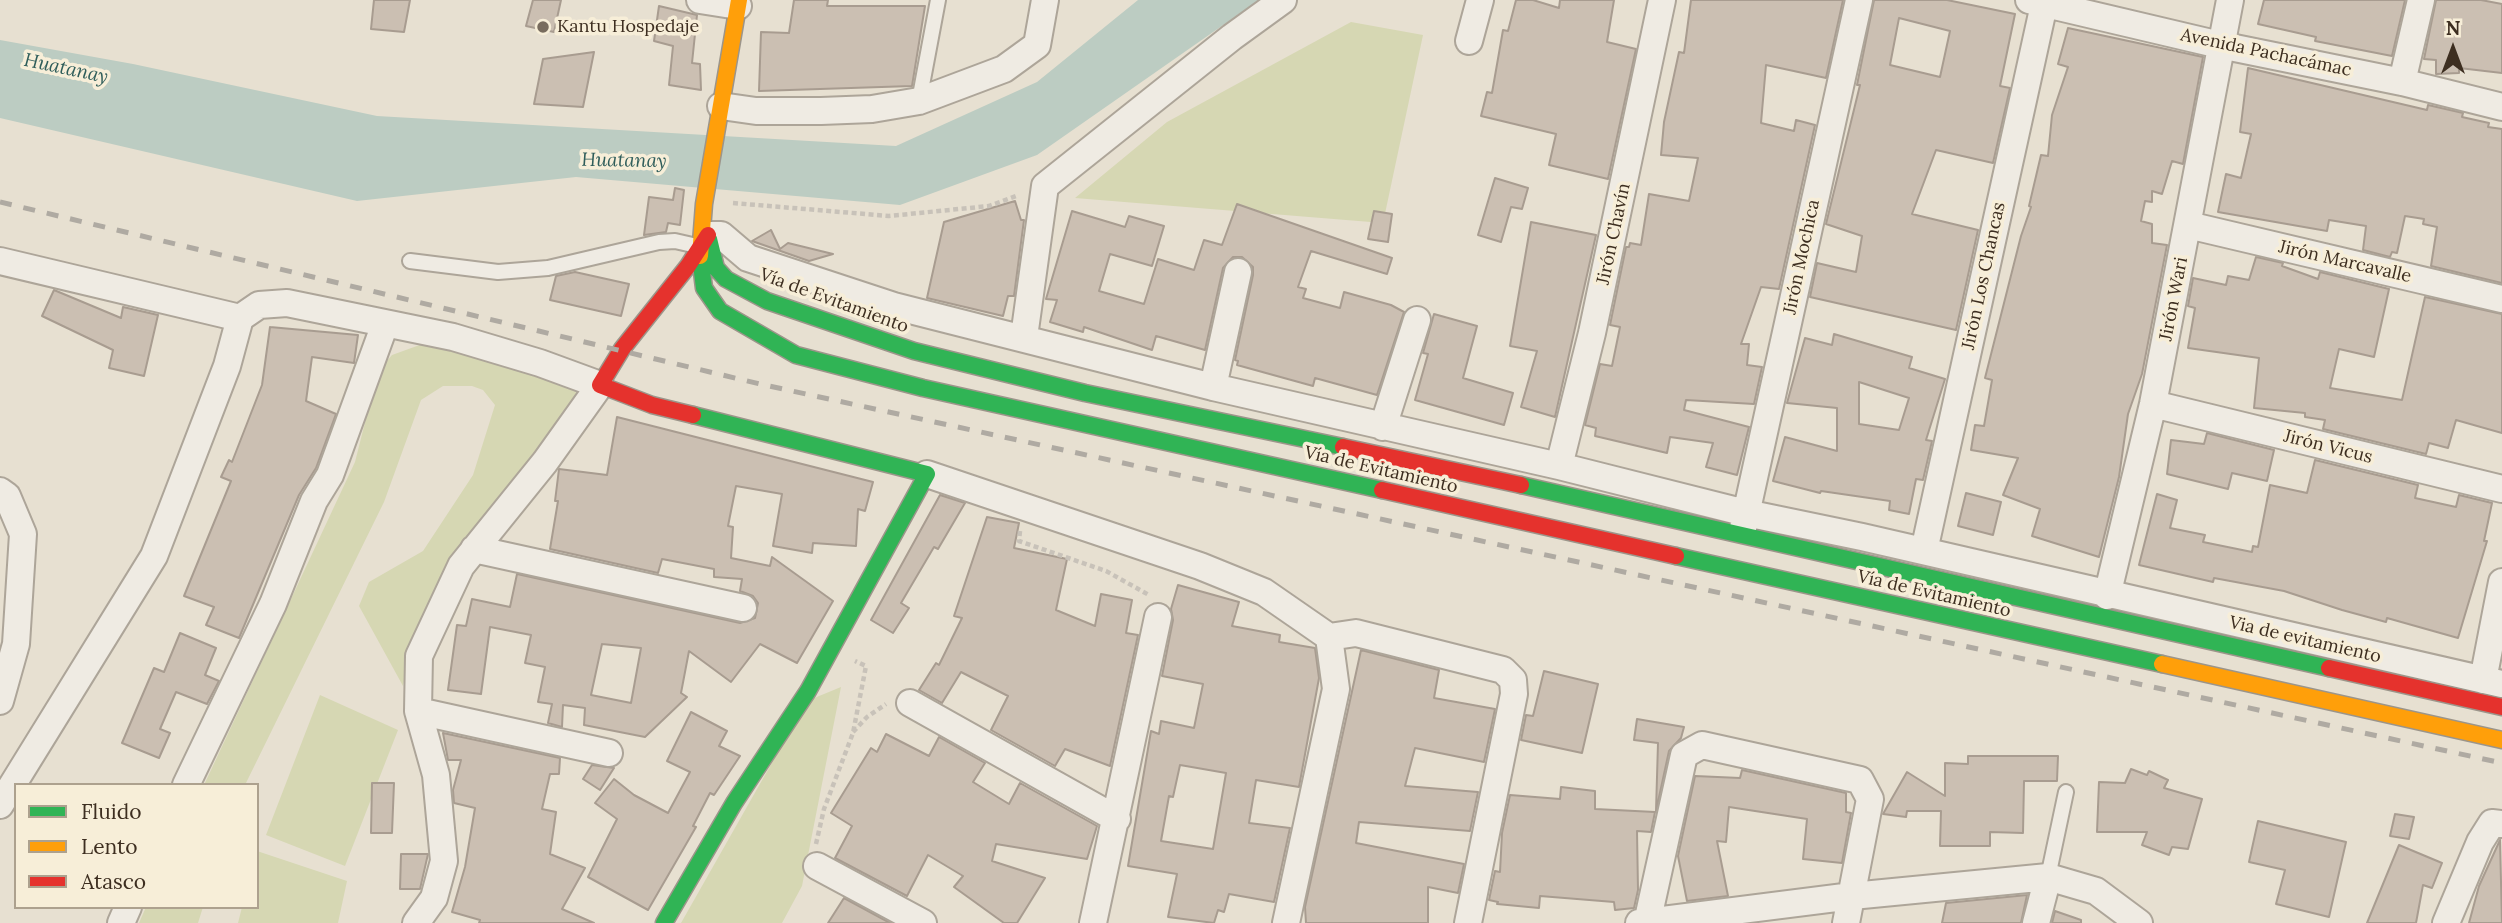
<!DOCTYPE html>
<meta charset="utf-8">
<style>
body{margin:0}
#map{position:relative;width:2502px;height:923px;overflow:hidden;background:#e7e0d1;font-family:Lora,serif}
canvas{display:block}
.legend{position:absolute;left:14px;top:783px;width:245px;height:126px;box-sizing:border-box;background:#f7eed8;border:2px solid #ada18e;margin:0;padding:9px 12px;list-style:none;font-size:21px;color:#3d2e20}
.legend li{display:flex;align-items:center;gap:14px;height:35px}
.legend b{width:35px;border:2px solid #ada18e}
.north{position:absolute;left:2418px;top:14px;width:70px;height:70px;-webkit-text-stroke:5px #f7eed8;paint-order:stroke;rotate:0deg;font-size:19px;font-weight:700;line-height:28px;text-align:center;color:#3d2e20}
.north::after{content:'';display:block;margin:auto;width:24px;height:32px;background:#3d2e20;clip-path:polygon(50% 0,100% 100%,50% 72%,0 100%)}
</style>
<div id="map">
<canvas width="2502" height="923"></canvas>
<ul class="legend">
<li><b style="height:9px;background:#30b455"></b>Fluido</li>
<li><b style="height:9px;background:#ff9f0a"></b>Lento</li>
<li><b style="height:9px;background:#e5322d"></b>Atasco</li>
</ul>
<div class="north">N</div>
</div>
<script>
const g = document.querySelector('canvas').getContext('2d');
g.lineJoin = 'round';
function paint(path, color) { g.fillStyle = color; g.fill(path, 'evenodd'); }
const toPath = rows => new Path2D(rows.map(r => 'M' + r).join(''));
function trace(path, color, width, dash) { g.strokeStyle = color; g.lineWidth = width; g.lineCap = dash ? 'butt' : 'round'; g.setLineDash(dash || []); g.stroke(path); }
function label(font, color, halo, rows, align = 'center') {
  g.font = font + ' Lora,serif'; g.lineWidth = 7; g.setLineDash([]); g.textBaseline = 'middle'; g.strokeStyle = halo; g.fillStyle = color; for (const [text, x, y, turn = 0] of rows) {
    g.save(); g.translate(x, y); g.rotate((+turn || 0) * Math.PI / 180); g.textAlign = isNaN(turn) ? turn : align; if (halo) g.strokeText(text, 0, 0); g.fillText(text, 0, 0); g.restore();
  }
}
paint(toPath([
 [1351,22,1423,35,1383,223,1075,198,1167,122],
 [428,342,563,383,578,393,564,422,410,653,403,686,359,606,369,582,423,551,473,475,495,405,483,390,472,386,443,386,421,400,384,502,245,785,204,785,355,462,378,371,392,355],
 [841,687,802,886,782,923,681,923,807,701],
 [320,695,398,730,345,866,266,835],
 [257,851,347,881,338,923,238,923,242,907,257,907],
 [146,907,203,907,198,923,139,923]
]), '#d6d7b3');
paint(toPath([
 [1138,0,1259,0,1037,155,900,205,576,177,357,201,0,118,0,40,133,64,377,116,896,146,1037,82]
]), '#bcccc2');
const building = toPath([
 [374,0,410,0,404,32,371,29,374,0],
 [533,0,561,0,554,32,526,26,533,0],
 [794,0,828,0,827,6,925,6,912,86,759,91,761,32,789,33,794,0],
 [1516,0,1533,0,1559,8,1560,0,1614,0,1607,42,1636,49,1608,179,1549,165,1556,134,1481,116,1487,92,1492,93,1503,30,1508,31,1516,0],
 [1691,0,1843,0,1826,78,1766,65,1761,123,1794,131,1796,120,1815,125,1779,289,1761,287,1741,344,1749,344,1747,365,1762,367,1754,404,1686,400,1684,410,1749,427,1737,475,1706,467,1713,443,1670,437,1667,453,1595,436,1596,428,1585,425,1600,364,1612,366,1620,327,1610,325,1626,247,1629,247,1630,243,1641,245,1649,194,1689,201,1698,158,1661,155,1664,122,1679,52,1684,53,1691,0],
 [1874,0,1947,0,2015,14,2000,86,2010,88,1993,163,1936,150,1912,214,1978,230,1956,330,1810,297,1817,263,1856,272,1862,236,1826,224,1860,85,1857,85,1874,0],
 [1899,18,1950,31,1940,77,1890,65,1899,18],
 [2264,0,2405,0,2392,56,2315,41,2316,37,2258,24,2264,0],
 [2436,0,2481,0,2502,4,2502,73,2459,68,2459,73,2436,74,2436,60,2424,59,2436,0],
 [659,6,697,15,692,63,700,64,701,90,669,85,673,46,654,41,659,6],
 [2068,28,2203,57,2183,164,2172,161,2162,194,2152,191,2152,202,2145,201,2141,221,2152,224,2152,243,2167,245,2142,374,2128,414,2119,477,2099,557,2032,536,2040,509,2003,495,2018,458,1971,450,1975,425,1984,426,1992,380,1985,378,2021,236,2031,207,2029,206,2041,155,2048,156,2052,115,2068,67,2058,64,2068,28],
 [594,52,583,107,534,104,543,59,594,52],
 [2248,68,2427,110,2428,105,2463,113,2462,117,2489,123,2488,127,2502,129,2502,283,2431,266,2437,227,2423,224,2424,219,2405,216,2397,253,2392,252,2390,257,2363,250,2366,226,2329,220,2327,231,2218,212,2226,174,2241,178,2251,134,2240,132,2248,68],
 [1495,178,1528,188,1522,209,1511,207,1501,242,1478,235,1495,178],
 [675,188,684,190,680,225,668,223,666,232,644,235,649,197,673,200,675,188],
 [1015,201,1021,220,1024,220,1014,296,1008,296,1003,316,927,298,944,222,1015,201],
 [1237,204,1392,258,1387,274,1311,251,1298,287,1306,289,1303,298,1340,308,1344,292,1391,305,1404,312,1377,395,1315,378,1313,386,1237,365,1238,361,1235,360,1253,275,1253,267,1242,257,1233,257,1223,268,1205,350,1156,336,1152,350,1084,327,1083,332,1050,322,1057,300,1046,299,1072,211,1125,227,1129,216,1164,226,1152,266,1110,254,1099,291,1144,304,1158,259,1194,270,1204,240,1222,245,1237,204],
 [1374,211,1392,214,1388,242,1368,239,1374,211],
 [1531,222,1596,235,1555,417,1521,407,1537,351,1510,346,1531,222],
 [771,230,780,249,788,243,833,254,809,261,752,241,771,230],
 [2256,257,2283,263,2282,266,2318,279,2320,272,2389,289,2374,357,2339,349,2330,388,2402,400,2425,297,2502,314,2502,433,2456,420,2448,448,2429,443,2426,454,2323,429,2325,420,2305,417,2305,413,2254,408,2259,358,2188,348,2195,308,2188,306,2193,278,2226,285,2228,276,2249,280,2256,257],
 [575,272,629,284,621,316,550,300,556,276,575,272],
 [54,290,121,318,123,307,158,315,144,376,109,368,113,350,42,316,54,290],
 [1434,314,1477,326,1463,378,1513,393,1504,425,1415,400,1428,354,1423,353,1434,314],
 [270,327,358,335,354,363,312,357,306,401,336,414,316,468,299,495,239,638,206,625,214,607,184,596,231,481,221,477,229,460,232,462,262,385,270,327],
 [1834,334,1912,357,1909,368,1945,379,1926,440,1932,441,1923,480,1916,479,1909,514,1889,510,1890,501,1821,491,1820,493,1773,481,1785,437,1837,451,1837,408,1787,403,1805,338,1832,345,1834,334],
 [1859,382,1909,398,1899,430,1859,424,1859,382],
 [617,417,873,482,865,511,858,509,856,546,813,543,812,553,773,546,782,494,736,486,728,526,733,527,731,558,770,566,772,557,833,601,797,663,760,644,731,682,689,651,681,693,687,697,645,737,584,725,585,708,563,705,562,727,548,723,552,704,538,702,545,667,525,663,531,635,490,627,481,694,448,690,457,625,466,626,472,599,510,607,517,574,740,623,755,618,758,603,753,596,740,591,742,579,714,577,714,569,662,559,658,573,550,549,558,501,555,501,559,469,607,475,617,417],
 [602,644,641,648,631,703,591,695,602,644],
 [2207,433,2274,450,2267,481,2232,473,2228,489,2167,474,2171,440,2204,444,2207,433],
 [2315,460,2418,485,2415,498,2456,507,2459,495,2492,503,2484,541,2487,541,2458,638,2387,618,2386,622,2342,610,2284,591,2214,578,2213,582,2139,565,2157,494,2177,500,2170,528,2205,535,2203,542,2252,552,2253,546,2258,547,2270,485,2307,493,2315,460],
 [1966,493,2001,502,1993,535,1958,526,1966,493],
 [940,495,965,503,938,549,934,547,901,603,909,608,893,633,871,620,940,495],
 [987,517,1019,523,1014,548,1067,559,1056,610,1095,626,1101,594,1132,600,1126,633,1138,635,1110,766,1065,749,1055,766,991,730,1008,696,961,672,942,703,919,690,936,663,939,665,962,618,954,616,987,517],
 [1178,585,1239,602,1232,626,1280,635,1279,642,1315,648,1319,678,1299,787,1256,780,1249,823,1290,828,1274,902,1229,894,1224,912,1218,910,1214,923,1168,917,1177,874,1128,866,1151,731,1159,734,1161,721,1194,728,1203,684,1162,676,1173,620,1171,609,1178,585],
 [1180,765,1226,773,1213,849,1161,841,1169,796,1173,797,1180,765],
 [180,633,216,648,205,675,219,681,207,704,176,692,160,729,170,733,159,758,122,743,154,668,164,672,180,633],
 [1361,650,1439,670,1434,698,1495,709,1484,762,1415,748,1405,786,1478,792,1470,831,1359,822,1356,843,1464,864,1458,893,1428,887,1428,923,1306,923,1305,907,1361,650],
 [1544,671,1598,684,1582,753,1521,740,1526,715,1533,716,1544,671],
 [691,712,727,731,719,746,740,756,714,795,710,793,693,826,696,827,648,910,588,877,617,819,595,803,614,779,634,795,668,813,690,772,667,761,691,712],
 [1637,719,1684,727,1681,738,1669,751,1656,811,1658,743,1634,740,1637,719],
 [443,733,560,758,559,774,550,774,542,809,556,812,550,854,585,868,562,909,594,923,479,923,480,920,452,912,465,867,475,808,454,803,453,790,461,760,448,760,443,733],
 [886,734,929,756,939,737,985,763,973,782,1009,804,1020,783,1097,826,1087,859,996,844,992,861,1045,878,1017,923,1004,923,954,887,963,876,928,855,907,896,835,858,852,826,831,813,871,748,877,752,886,734],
 [1968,756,2058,756,2057,781,2024,781,2023,833,1990,832,1990,846,1940,846,1941,811,1907,811,1906,817,1883,814,1907,772,1945,796,1945,763,1968,764,1968,756],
 [592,765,614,768,600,790,583,779,592,765],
 [2131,769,2147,775,2149,771,2168,780,2164,788,2202,799,2188,849,2172,847,2169,855,2142,845,2147,832,2097,832,2099,782,2125,783,2131,769],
 [1742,770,1846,793,1846,812,1851,813,1842,863,1803,859,1807,819,1729,807,1726,842,1717,841,1728,896,1687,901,1678,856,1695,776,1740,778,1742,770],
 [372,783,394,783,392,833,371,833,372,783],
 [1561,787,1595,791,1595,809,1655,812,1651,832,1637,831,1638,890,1634,908,1615,910,1614,902,1540,896,1539,908,1497,904,1498,902,1489,900,1495,871,1500,872,1502,833,1510,795,1560,799,1561,787],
 [2395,814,2414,817,2409,839,2390,836,2395,814],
 [2258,821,2346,842,2329,917,2276,904,2285,870,2249,862,2258,821],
 [2500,840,2502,923,2469,923,2479,886,2500,840],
 [2399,845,2442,863,2432,888,2423,885,2416,923,2367,923,2399,845],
 [401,854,428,854,420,889,400,889,401,854],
 [2027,895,2021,923,1942,923,1946,903,2027,895],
 [844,898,890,923,828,923,844,898],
 [2055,911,2081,920,2081,923,2052,923,2055,911]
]);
paint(building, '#cbbfb2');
trace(building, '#a89c90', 2);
const lane = toPath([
 [919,101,938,0],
 [410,261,498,272,548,268,659,242,675,241,697,246],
 [2048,877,2066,792]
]);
const street = toPath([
 [700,0,738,6],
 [2029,0,2220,45,2402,82,2502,107],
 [1469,41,1480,0],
 [2402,82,2421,0],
 [721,106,756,111,821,111,872,109,919,101,1004,69,1037,45,1045,0],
 [2188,225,2502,299],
 [708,235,721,235,748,258,894,306,1213,387,1559,466,1746,513,1862,537,2502,684],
 [0,261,240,318],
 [1024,337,1045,186,1232,37,1283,0],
 [1213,387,1238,272],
 [2153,404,2502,489],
 [1383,427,1417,320],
 [1559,466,1592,333,1662,0],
 [927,474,1200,566,1264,592,1329,637,1356,633,1503,670,1513,680,1514,694,1468,923],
 [0,491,7,496,23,534,16,644,0,701],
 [1743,528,1859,0],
 [474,549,743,608],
 [1924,551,2045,0],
 [2107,596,2153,404,2230,0],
 [2483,680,2502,582],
 [910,703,1117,819],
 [418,711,609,753],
 [186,785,273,604,314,501,330,475,385,324],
 [0,805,154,556,227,366,240,318,259,305,287,303,453,337,540,363,600,385,545,462,461,566,419,656,418,711,436,775,444,861,434,898,416,923],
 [817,866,923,923],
 [121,923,128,907],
 [1093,923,1158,617],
 [1286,923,1336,689,1329,637],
 [1639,923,1852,896,2048,877,2096,891,2139,923],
 [1647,923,1684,755,1702,745,1860,780,1870,799,1846,923],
 [2036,923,2048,877],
 [2446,923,2480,842,2492,823,2502,824]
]);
const fast = toPath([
 [709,239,716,268,726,279,767,301,914,351,1085,393,1343,447],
 [700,256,704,288,720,311,796,355,923,388,1382,490],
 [1521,485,2329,668],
 [1676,556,2162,664],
 [664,923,734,803,808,691,927,474,693,415]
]);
const slow = toPath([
 [700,256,704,204,739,0],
 [2162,664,2502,740]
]);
const jam = toPath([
 [693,415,652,405,600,385,622,349,688,266,708,235],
 [1343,447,1521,485],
 [1382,490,1676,556],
 [2329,668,2502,707]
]);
trace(lane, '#ada599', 18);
trace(street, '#ada599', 30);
trace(fast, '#9c958a', 19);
trace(slow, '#9c958a', 19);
trace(jam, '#9c958a', 19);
trace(toPath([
 [733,203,889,216,989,206,1019,195],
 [1020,531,1019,541,1106,571,1149,595],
 [853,732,867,717,886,704],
 [816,844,824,809,853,733,866,666,855,661]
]), '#c8c2b9', 4.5, [5, 3.5]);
trace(lane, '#efebe3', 14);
trace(street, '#efebe3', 26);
trace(fast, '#30b455', 16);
trace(slow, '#ff9f0a', 16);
trace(jam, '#e5322d', 16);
trace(toPath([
 [0,202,760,384,2502,763]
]), '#afaaa2', 5, [12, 12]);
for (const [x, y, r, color] of [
 [543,27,7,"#786c5e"]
]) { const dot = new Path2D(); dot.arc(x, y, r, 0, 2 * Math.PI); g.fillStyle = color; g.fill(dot); trace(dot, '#f7eed8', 2.5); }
label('18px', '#3d2e20', '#f7eed8', [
 ["Kantu Hospedaje",557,27]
], 'left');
label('18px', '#3d2e20', '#f7eed8', [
 ["Avenida Pachacámac",2266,53,12],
 ["Jirón Chavín",1614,234,-78],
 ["Jirón Mochica",1802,257,-78],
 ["Jirón Marcavalle",2345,262,13],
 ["Jirón Los Chancas",1984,276,-78],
 ["Jirón Wari",2174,299,-79],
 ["Vía de Evitamiento",834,301,20],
 ["Jirón Vicus",2328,447,14],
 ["Vía de Evitamiento",1381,470,13],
 ["Vía de Evitamiento",1934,594,13],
 ["Via de evitamiento",2305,640,13]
]);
label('italic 19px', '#2f5d5a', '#f7eed8', [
 ["Huatanay",66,69,12],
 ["Huatanay",624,161,1]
]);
</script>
